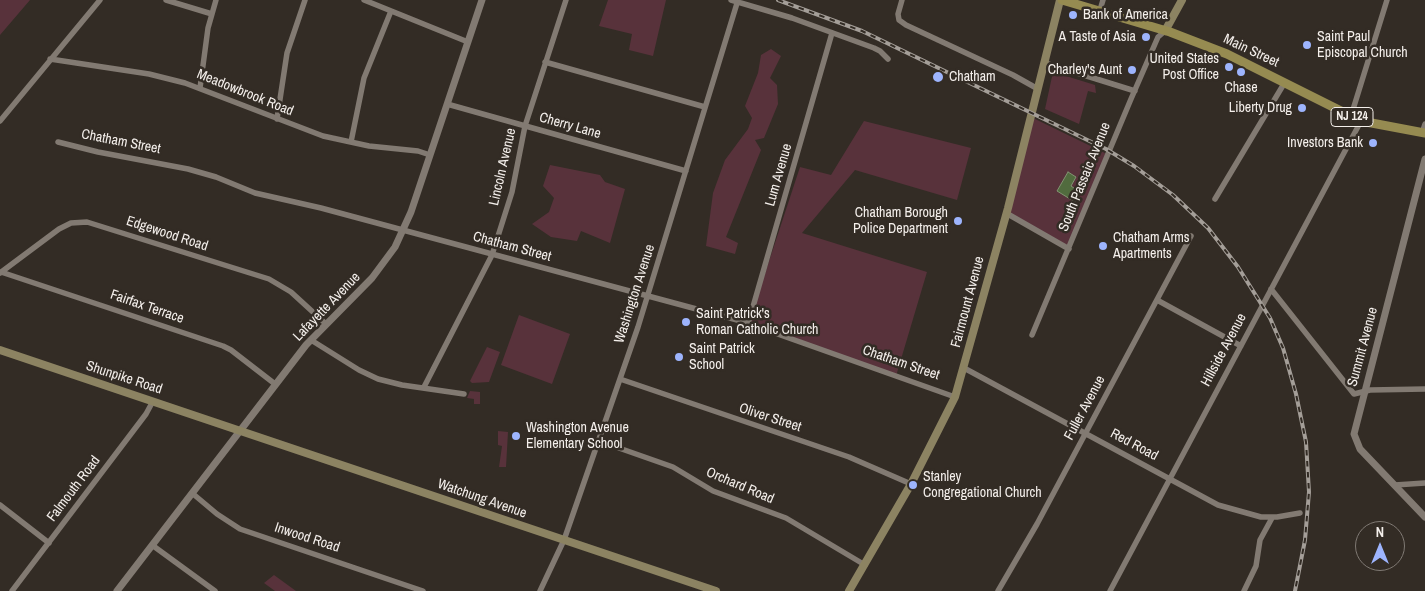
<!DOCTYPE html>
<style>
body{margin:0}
#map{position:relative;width:1425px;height:591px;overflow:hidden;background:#332c25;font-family:"Archivo Narrow",sans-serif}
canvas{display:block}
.north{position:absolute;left:1355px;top:521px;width:50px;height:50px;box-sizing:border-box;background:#332c25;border:1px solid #807a74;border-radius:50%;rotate:0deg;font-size:14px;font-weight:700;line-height:20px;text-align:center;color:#f4efeb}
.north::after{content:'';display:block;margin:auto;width:18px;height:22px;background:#9db4fd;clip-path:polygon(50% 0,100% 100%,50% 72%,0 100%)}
</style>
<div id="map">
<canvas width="1425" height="591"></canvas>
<div class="north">N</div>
</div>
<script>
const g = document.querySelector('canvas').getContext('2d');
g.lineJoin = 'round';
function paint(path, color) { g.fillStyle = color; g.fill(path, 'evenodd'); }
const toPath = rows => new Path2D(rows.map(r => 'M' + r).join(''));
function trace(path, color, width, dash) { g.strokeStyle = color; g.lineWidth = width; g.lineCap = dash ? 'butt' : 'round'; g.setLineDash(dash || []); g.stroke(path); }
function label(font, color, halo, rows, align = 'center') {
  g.font = font + ' "Archivo Narrow",sans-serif'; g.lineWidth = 5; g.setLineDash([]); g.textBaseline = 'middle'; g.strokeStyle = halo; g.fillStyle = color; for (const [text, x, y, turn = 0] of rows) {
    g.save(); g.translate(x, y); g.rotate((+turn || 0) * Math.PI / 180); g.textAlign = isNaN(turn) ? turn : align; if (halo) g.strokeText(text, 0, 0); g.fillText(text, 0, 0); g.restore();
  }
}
paint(toPath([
 [0,0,30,0,0,35],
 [608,0,666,0,653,56,629,50,632,34,599,26],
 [771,49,781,56,770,78,777,85,778,104,764,138,755,140,761,150,726,237,738,243,735,254,706,246,713,193,725,160,748,129,752,118,745,106,758,73,761,55],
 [1053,72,1095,85,1096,93,1088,91,1079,124,1045,109],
 [1031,117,1109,155,1069,250,1006,213],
 [864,121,971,148,957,200,855,170,802,233,927,272,896,376,749,322,800,167,831,175],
 [550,165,600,175,605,182,625,189,610,243,581,231,577,241,551,237,532,224,549,212,554,198,543,186],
 [519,315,570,334,552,384,501,365],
 [487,347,500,352,489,382,472,383,470,381],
 [470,391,480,392,480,404,474,404,474,399,467,398],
 [498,431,508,432,506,467,499,467,502,446,498,445],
 [274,575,296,591,275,591,264,583]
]), '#58323b');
const water = toPath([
 [1068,172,1076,177,1071,186,1080,192,1075,202,1057,191,1068,172]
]);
paint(water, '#516b3e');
trace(water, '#829372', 1);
trace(toPath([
 [166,0,212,14],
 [364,0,468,42],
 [731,0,792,18,874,48,880,51,888,59],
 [902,0,898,14,899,20,906,25,1013,75,1038,89],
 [1100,10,1103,0],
 [50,59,149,74,185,83,323,136,369,146,418,151,430,155],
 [545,62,705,107],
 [1045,63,1135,91],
 [200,88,208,28,216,0],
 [447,104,686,171],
 [1351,116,1387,0],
 [277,119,287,53,305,0],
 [0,121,100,0],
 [1422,133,1425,124],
 [58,142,98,152,188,169,216,177,255,193,321,208,741,321,955,397],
 [351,142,364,78,391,11],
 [1215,199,1285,82],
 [1006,213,1069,249],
 [1,272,223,346,231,350,275,384],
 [0,273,59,229,71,223,87,222,269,279,291,292,326,324],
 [1271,289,1354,394,1370,390,1425,389],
 [1157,300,1241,346],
 [748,324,832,33],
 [1032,335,1131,99,1158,37,1165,31],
 [311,340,359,370,378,379,402,385,464,394],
 [964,368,1218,505,1261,517,1277,517,1300,513],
 [620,379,849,457,911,484],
 [424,387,492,255,512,192,525,126,566,0],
 [599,441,673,467,713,491,786,518,865,565],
 [1395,485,1425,483],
 [192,493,217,514,240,529,423,591],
 [0,505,49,543],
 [152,545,215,591],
 [12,591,146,414,153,401],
 [540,591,564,540,638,327,738,0],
 [998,591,1037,524,1191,236],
 [1110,591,1361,121],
 [1244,591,1256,566,1260,540,1272,518]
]), '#827a72', 5.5);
trace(toPath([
 [1425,159,1354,434,1360,449,1425,517],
 [117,591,306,345,372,278,395,247,411,212,482,0]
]), '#827a72', 7);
trace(toPath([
 [1165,31,1182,0],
 [0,350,716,591],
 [849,591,911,484,955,397,1008,208,1060,0]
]), '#8c8362', 8);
trace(toPath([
 [1062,0,1170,32,1227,54,1361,121,1425,133]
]), '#968b51', 9);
const rail = toPath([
 [778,0,862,31,1106,149,1134,166,1173,195,1208,228,1238,267,1270,318,1283,348,1296,394,1306,442,1309,492,1305,540,1295,591]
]);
trace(rail, '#a49e98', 4);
trace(rail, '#332c25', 2, [5.5]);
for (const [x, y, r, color] of [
 [1073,15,5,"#9db4fd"],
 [1146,37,5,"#9db4fd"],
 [1307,45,5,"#9db4fd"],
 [1229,67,5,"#9db4fd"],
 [1132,70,5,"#9db4fd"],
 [1241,72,5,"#9db4fd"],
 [938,77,6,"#9db4fd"],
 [1302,108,5,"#9db4fd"],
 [1373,143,5,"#9db4fd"],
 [958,221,5,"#9db4fd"],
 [1103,246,5,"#9db4fd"],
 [686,322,5,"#9db4fd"],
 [679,357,5,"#9db4fd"],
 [516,436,5,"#9db4fd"],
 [913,485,5,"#9db4fd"]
]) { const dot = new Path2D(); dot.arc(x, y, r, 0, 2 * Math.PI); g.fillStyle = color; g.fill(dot); trace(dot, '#332c25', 2); }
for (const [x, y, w] of [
 [1352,117,42]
]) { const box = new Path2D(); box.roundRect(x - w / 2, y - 9.5, w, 19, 4); g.fillStyle = '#332c25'; g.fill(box); trace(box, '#f4efeb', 1); }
label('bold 12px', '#f4efeb', null, [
 ["NJ 124",1352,117]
]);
label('14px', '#f4efeb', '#332c25', [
 ["Bank of America",1083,15],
 ["A Taste of Asia",1136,37,"right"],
 ["Saint Paul",1317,37],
 ["Episcopal Church",1317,53],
 ["United States",1219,59,"right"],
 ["Post Office",1219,75,"right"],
 ["Charley's Aunt",1122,70,"right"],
 ["Chatham",949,77],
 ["Chase",1241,88,"center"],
 ["Liberty Drug",1292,108,"right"],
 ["Investors Bank",1363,143,"right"],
 ["Chatham Borough",948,213,"right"],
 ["Police Department",948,229,"right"],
 ["Chatham Arms",1113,238],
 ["Apartments",1113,254],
 ["Saint Patrick's",696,314],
 ["Roman Catholic Church",696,330],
 ["Saint Patrick",689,349],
 ["School",689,365],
 ["Washington Avenue",526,428],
 ["Elementary School",526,444],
 ["Stanley",923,477],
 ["Congregational Church",923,493]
], 'left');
label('14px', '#f4efeb', '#332c25', [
 ["Main Street",1251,51,25],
 ["Meadowbrook Road",245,93,22],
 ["Cherry Lane",570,126,16],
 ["Chatham Street",121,142,11],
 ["Lincoln Avenue",503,167,-77],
 ["Lum Avenue",779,175,-74],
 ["South Passaic Avenue",1085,177,-68],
 ["Edgewood Road",167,234,18],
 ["Chatham Street",512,247,15],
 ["Washington Avenue",635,294,-72],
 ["Fairmount Avenue",968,302,-75],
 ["Fairfax Terrace",147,307,19],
 ["Lafayette Avenue",327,307,-46],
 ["Summit Avenue",1363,347,-75],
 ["Hillside Avenue",1224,350,-62],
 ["Chatham Street",901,363,19],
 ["Shunpike Road",124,378,18],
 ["Fuller Avenue",1085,408,-62],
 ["Oliver Street",770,418,18],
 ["Red Road",1134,445,28],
 ["Orchard Road",740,486,23],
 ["Falmouth Road",74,489,-53],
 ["Watchung Avenue",482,499,19],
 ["Inwood Road",307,538,18]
]);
</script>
